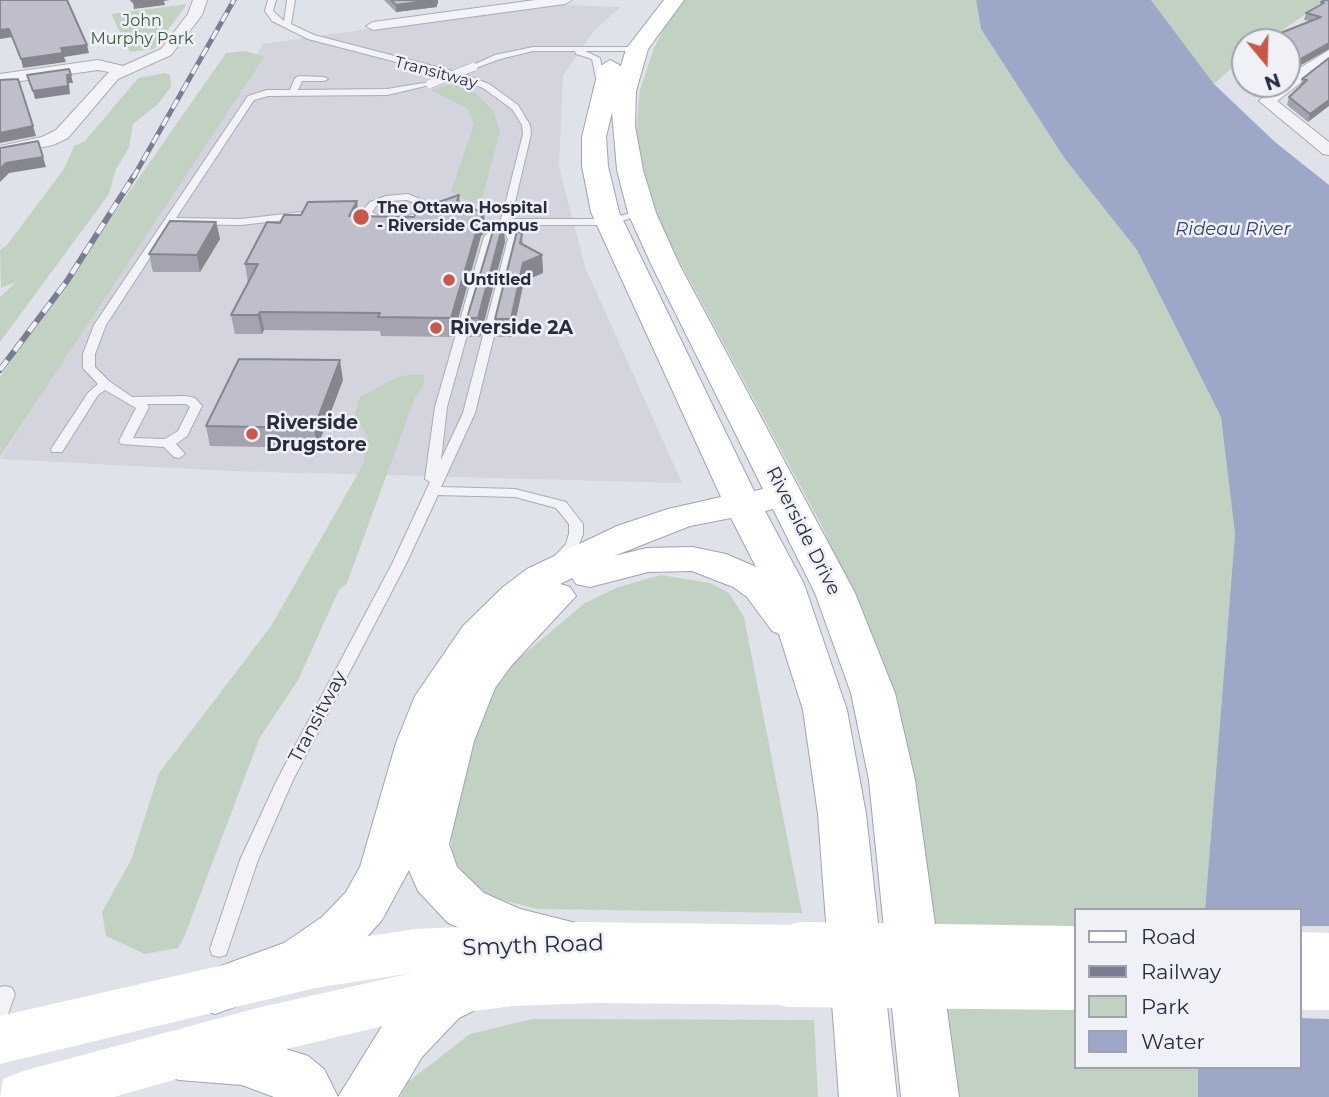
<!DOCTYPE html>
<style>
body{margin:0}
#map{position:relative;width:1329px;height:1097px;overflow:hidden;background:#e0e2e9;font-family:Montserrat,sans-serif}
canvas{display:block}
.legend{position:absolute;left:1074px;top:908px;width:228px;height:161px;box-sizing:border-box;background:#f0f1f6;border:2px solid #a0a2ad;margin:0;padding:9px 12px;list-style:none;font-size:21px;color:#292c40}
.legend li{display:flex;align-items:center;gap:14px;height:35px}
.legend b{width:35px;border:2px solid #a0a2ad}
.north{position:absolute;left:1231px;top:28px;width:70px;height:70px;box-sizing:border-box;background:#f0f1f6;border:2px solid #a0a2ad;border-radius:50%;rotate:161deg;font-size:19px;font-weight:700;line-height:28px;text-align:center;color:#292c40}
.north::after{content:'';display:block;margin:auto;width:24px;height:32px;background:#c9574a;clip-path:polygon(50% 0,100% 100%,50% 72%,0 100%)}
</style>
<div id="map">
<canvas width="1329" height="1097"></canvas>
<ul class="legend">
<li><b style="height:9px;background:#fff"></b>Road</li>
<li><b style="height:9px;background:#7a7d92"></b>Railway</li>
<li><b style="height:19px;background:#c2d2c2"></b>Park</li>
<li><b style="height:19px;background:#9da7c8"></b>Water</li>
</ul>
<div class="north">N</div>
</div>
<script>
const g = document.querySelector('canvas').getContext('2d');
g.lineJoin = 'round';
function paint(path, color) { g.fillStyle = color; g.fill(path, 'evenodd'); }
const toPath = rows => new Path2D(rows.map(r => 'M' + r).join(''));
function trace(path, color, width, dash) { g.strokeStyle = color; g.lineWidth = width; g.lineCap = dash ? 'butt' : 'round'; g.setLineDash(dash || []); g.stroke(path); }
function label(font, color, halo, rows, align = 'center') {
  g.font = font + ' Montserrat,sans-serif'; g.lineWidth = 5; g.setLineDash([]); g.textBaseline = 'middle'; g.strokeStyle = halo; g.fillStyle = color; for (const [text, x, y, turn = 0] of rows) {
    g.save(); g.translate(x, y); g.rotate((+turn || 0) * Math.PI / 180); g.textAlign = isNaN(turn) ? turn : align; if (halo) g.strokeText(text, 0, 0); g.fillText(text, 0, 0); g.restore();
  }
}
paint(toPath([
 [541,4,620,7,594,31,563,76,559,167,585,267,682,483,231,471,0,459,263,44]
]), '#d3d4de');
paint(toPath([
 [684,0,976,0,981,29,1065,159,1137,250,1221,417,1235,534,1205,910,1075,910,1075,1067,1198,1067,1198,1097,958,1097,950,1028,929,915,917,801,898,700,822,526,653,212,636,133,640,90,654,48,671,14],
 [1151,0,1326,0,1265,42,1245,42,1245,56,1214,84],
 [187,4,154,49,130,52,111,14],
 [246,51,264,57,0,457,0,377,226,53],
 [165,73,170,75,171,87,158,104,133,124,129,148,116,169,109,194,0,342,0,297,16,282,1,288,0,250,7,245,64,169,74,146,85,141,138,78],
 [452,83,478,95,494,112,500,131,480,207,451,192,474,124,467,108,431,90],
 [415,374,425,375,423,386,415,397,347,583,339,590,298,680,260,737,185,935,178,948,145,954,106,936,102,912,131,860,159,773,271,626,364,463,368,437,355,415,360,397,397,377],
 [661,575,710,583,729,593,744,617,802,913,538,909,482,895,451,858,452,822,484,702,517,660,585,603,618,587],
 [532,1019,814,1020,818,1097,400,1097,408,1082,470,1034]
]), '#c2d2c2');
paint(toPath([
 [976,0,1151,0,1214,84,1275,142,1329,185,1329,1097,1198,1097,1198,1067,1299,1067,1299,910,1205,910,1235,534,1221,417,1137,250,1065,159,981,29]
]), '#9da7c8');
paint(toPath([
 [1299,926,1329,926,1329,1019,1299,1018]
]), '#e0e2e9');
const lane = toPath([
 [268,0,276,0,273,11,284,21,287,0,295,0,291,24,314,35,464,74,489,84,518,105,530,125,531,134,511,219,609,219,642,210,647,213,609,225,511,225,518,239,475,413,441,487,515,489,566,502,583,524,583,534,579,545,561,565,551,565,549,562,566,544,569,534,569,524,556,508,515,497,438,495,406,564,293,780,258,860,228,949,226,955,219,957,212,955,210,949,240,860,277,780,392,564,430,482,425,479,435,407,484,237,500,221,503,213,523,134,522,125,512,109,483,88,458,78,308,39,272,21,265,11,268,0],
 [503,229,508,239,463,413,441,460,447,407,494,238,503,229],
 [533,47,637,47,641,49,637,51,585,51,600,58,606,88,602,90,598,88,592,59,576,54,575,51,533,51,500,59,473,69,469,67,495,55,533,47],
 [299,76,324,77,328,79,324,81,302,81,298,90,387,89,430,82,434,84,387,95,268,96,254,100,176,218,241,219,320,210,325,213,320,216,241,225,172,224,106,325,95,354,95,367,109,381,132,397,186,396,195,398,202,406,187,436,176,444,185,454,179,458,174,457,164,447,121,444,119,441,136,408,105,390,98,395,62,452,52,452,51,449,88,393,98,384,83,368,83,354,94,325,248,96,267,90,290,90,295,78,299,76],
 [147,404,186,404,190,407,178,431,165,439,133,438,149,407,147,404],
 [408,194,430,203,429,215,402,225,382,225,365,218,364,215,340,216,335,213,340,210,364,209,370,202,386,196,408,194],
 [407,200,422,206,421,211,401,219,384,219,372,212,376,206,390,201,407,200],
 [5,986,12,988,15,994,7,1017,0,1020,0,987,5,986]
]);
const street = toPath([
 [193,0,207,0,202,15,171,55,118,79,68,138,53,145,0,156,0,146,42,137,56,130,109,72,98,70,0,84,0,74,98,60,123,66,161,49,188,14,193,0],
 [535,0,572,0,565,4,373,30,366,26,373,22,535,0],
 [1329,50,1329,61,1277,101,1329,142,1329,155,1323,154,1259,101,1276,84,1287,84,1287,76,1329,50]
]);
const primary = toPath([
 [664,0,684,0,648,49,636,91,635,126,643,170,656,213,679,264,855,593,895,693,915,780,959,1097,901,1097,869,780,851,693,815,593,773,509,765,511,804,584,847,710,866,814,897,1097,839,1097,818,814,803,710,779,634,772,631,747,597,733,587,692,571,648,572,590,587,576,584,572,578,560,584,570,587,576,596,511,666,495,688,474,741,449,844,457,867,484,893,520,909,596,928,604,943,596,958,578,964,512,949,448,923,418,891,409,870,382,920,358,947,322,975,215,1014,196,1007,188,991,196,975,284,943,322,917,346,892,360,867,396,743,415,696,463,626,503,587,527,569,617,526,668,509,721,497,591,212,582,166,582,137,599,67,610,60,621,66,626,49,664,0],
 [612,112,617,170,628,213,651,264,763,489,754,491,619,212,608,166,606,137,612,112],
 [731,518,756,567,726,554,692,547,647,548,614,556,690,526,731,518],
 [466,966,485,973,493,989,485,1005,459,1018,422,1057,398,1097,338,1097,384,1023,421,986,466,966],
 [179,1030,242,1035,308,1056,324,1069,338,1097,274,1097,242,1085,179,1080,159,1073,151,1055,159,1037,179,1030]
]);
trace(lane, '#a9abb6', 2);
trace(street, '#a9abb6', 2);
trace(primary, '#a0a3b4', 2);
paint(lane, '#f3f3f7');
paint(street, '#f3f3f7');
paint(toPath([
 [578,922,802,925,820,932,828,947,820,962,809,966,817,982,809,998,790,1005,596,1003,513,1006,413,1019,261,1055,114,1097,0,1097,3,1079,23,1071,261,1007,412,973,315,988,0,1064,0,1016,315,944,415,929,578,922],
 [1299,932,1329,933,1329,1010,1299,1010,1299,932]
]), '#fff');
paint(primary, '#fff');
const railFar1 = toPath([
 [133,178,234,0]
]);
const rail = toPath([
 [0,370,67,281,134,176]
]);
trace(railFar1, '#7a7d92', 5);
trace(rail, '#7a7d92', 6);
trace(railFar1, '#f0f1f6', 3.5, [10]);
trace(rail, '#f0f1f6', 4.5, [12]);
const laneBridge = toPath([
 [430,84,473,67]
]);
trace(laneBridge, '#a9abb6', 9, []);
trace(laneBridge, '#f3f3f7', 8);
trace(toPath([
 [802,947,1075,951],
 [790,982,1075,985]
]), '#fff', 50);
paint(toPath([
 [384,0,438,0,438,4,437,4,437,7,396,12],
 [1329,0,1329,49,1287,73,1309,21,1304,20,1306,13,1320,5,1321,2],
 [1329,58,1308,122,1287,105,1289,97,1300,87,1302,79],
 [459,195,460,207,486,232,481,236,453,337,381,336,380,331,264,330,262,334,235,334,231,315,248,283,245,264,280,223,359,216,414,217],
 [216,222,220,239,200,272,153,272,149,254],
 [503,224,505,242,480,337,469,337,467,318],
 [522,234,523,245,542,255,543,273,524,281,512,337,496,337,495,319],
 [343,380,317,448,210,446,206,426]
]), '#a3a4af');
paint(toPath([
 [150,0,170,0,164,1,165,5,134,9,133,2],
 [432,0,438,0,438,4,437,4,437,7,396,12,396,5],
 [9,29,12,37,0,39,0,30],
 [1329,43,1329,49,1287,73,1288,66],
 [87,45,89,53,64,57,66,62,23,68,21,59,61,48],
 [67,75,71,75,73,83,69,83,70,94,35,99,33,91],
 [1329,100,1329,106,1308,122,1310,114],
 [33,126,36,136,0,143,0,133],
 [43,157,46,167,9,173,0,182,0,169,6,163],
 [459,195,460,212,455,207],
 [357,201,359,218,349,216],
 [484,214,486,232,481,236,453,337,451,318,480,219],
 [216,222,220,239,200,272,197,255],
 [503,224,505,242,480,337,478,318],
 [542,255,543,273,524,281,512,337,511,319,523,263],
 [260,312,264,330,262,334,258,315],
 [340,360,343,380,317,448,314,428]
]), '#85868e');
const building = toPath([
 [0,0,67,0,87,45,61,48,63,53,21,59,9,29,0,30,0,0],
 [131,0,150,0,133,2,131,0],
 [391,0,432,0,396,5,391,0],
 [1325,0,1329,0,1329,43,1288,66,1287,70,1287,42,1266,42,1278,34,1321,17,1306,13,1324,3,1321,2,1325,0],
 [1329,58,1329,100,1310,114,1289,97,1307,80,1302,79,1329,58],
 [69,69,71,75,67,75,68,86,33,91,27,75,69,69],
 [18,79,33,126,0,133,0,80,18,79],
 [38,141,43,157,6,163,0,169,0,148,38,141],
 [459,195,455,207,470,207,484,214,480,219,451,318,378,317,380,313,260,312,258,315,231,315,258,264,245,264,267,222,280,223,284,215,301,215,308,202,357,201,349,216,414,217,416,210,459,195],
 [170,221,216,222,197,255,149,254,170,221],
 [496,221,503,224,478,318,467,318,496,221],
 [517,231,522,234,520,243,542,255,523,263,511,319,495,319,517,231],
 [239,359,340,360,314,428,206,426,239,359]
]);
paint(building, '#bebfcb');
trace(building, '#85868e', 2);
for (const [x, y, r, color] of [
 [361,217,9,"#c9574a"],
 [449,280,7,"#c9574a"],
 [436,328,7,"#c9574a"],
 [252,434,7,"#c9574a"]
]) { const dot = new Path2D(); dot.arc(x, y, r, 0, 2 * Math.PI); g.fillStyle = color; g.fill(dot); trace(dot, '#f0f1f6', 2.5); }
label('16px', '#375b39', '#f0f1f6', [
 ["John",142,21],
 ["Murphy Park",142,39]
]);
label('16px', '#292c40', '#f0f1f6', [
 ["Transitway",436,73,15]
]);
label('bold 16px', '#292c40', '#f0f1f6', [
 ["The Ottawa Hospital",377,208],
 ["- Riverside Campus",377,226],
 ["Untitled",463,280]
], 'left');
label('italic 18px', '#354172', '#f0f1f6', [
 ["Rideau River",1233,230]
]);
label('bold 19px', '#292c40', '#f0f1f6', [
 ["Riverside 2A",450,328],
 ["Riverside",266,423],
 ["Drugstore",266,445]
], 'left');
label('19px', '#292c40', '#f0f1f6', [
 ["Riverside Drive",803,531,63],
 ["Transitway",318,717,-62]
]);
label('23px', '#292c40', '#f0f1f6', [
 ["Smyth Road",533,946,-2]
]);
</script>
